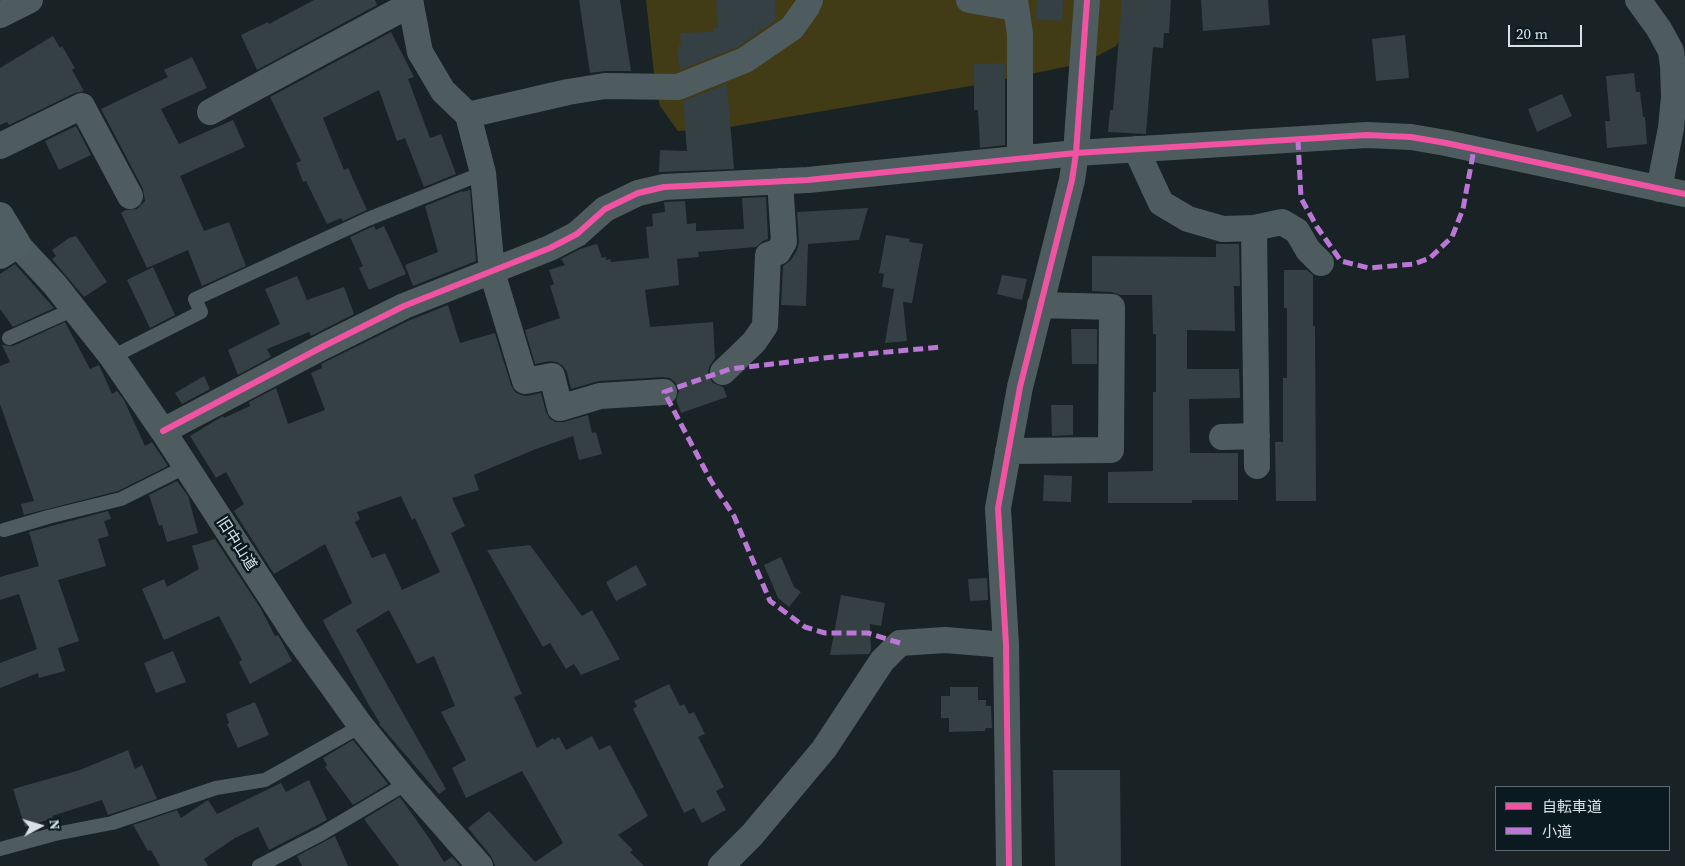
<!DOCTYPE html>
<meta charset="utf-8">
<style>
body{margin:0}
#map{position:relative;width:1685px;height:866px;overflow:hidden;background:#192225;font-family:"Source Serif 4","Noto Sans JP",serif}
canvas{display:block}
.legend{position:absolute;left:1495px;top:786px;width:175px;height:65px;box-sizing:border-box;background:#0b1a20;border:1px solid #5d6a6f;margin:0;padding:6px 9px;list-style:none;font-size:15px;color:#d8e2e6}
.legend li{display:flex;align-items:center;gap:10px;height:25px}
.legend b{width:25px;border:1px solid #5d6a6f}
.north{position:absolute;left:15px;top:801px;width:50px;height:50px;-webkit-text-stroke:4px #0b1a20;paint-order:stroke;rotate:84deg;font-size:14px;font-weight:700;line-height:20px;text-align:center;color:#d8e2e6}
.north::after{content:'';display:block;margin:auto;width:18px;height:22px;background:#d8e2e6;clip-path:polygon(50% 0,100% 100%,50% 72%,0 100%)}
.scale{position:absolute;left:1508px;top:25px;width:74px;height:22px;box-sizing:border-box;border:2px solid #d8e2e6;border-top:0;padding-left:6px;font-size:15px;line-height:18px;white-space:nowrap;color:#d8e2e6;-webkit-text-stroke:4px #0b1a20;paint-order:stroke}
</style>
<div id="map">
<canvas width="1685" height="866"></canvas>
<ul class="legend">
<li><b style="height:6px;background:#f153a3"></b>自転車道</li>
<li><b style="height:6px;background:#ba77d6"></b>小道</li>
</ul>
<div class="north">N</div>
<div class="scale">20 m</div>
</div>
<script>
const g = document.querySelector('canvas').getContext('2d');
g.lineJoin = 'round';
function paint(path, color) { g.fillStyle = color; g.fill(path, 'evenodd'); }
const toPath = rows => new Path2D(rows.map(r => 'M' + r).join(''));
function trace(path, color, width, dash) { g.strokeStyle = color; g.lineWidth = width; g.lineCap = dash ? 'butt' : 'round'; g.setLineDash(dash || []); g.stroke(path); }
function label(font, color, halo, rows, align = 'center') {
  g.font = font + ' "Source Serif 4","Noto Sans JP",serif'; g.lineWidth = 5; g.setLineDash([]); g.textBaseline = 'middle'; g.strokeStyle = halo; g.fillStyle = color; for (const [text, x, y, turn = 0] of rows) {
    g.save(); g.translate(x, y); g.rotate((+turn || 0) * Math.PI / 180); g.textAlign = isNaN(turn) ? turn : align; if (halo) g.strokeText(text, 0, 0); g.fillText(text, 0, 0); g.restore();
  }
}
paint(toPath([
 [646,0,1136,0,1133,18,1116,46,1084,63,976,85,718,129,678,131,660,106,655,83]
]), '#413b16');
paint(toPath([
 [314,0,375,0,377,5,257,70,241,35,268,22,269,24],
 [579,0,620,0,631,71,605,71,590,73],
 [716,0,775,0,776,20,765,28,759,29,759,32,738,47,680,70,677,51,679,51,678,45,681,45,680,33,713,32,713,28,718,28],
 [1037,0,1063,0,1062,21,1036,19],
 [1122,0,1171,0,1169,33,1164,33,1163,48,1153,47,1146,134,1108,132,1110,110,1113,110],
 [1201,0,1268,0,1270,25,1203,31],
 [391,32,414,77,408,79,430,138,441,134,456,174,424,187,405,138,397,141,379,90,323,118,344,170,348,168,367,210,343,221,341,218,327,224,306,181,303,182,296,163,301,161,270,97],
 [1405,35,1409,78,1376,81,1372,39],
 [53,36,60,48,62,46,75,68,72,70,84,91,75,93,9,125,7,122,0,125,0,68],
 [192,57,207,88,161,109,179,144,233,120,245,147,180,176,204,231,229,222,246,266,202,286,188,250,147,268,121,213,126,210,137,209,145,201,143,189,101,109,168,77,164,70],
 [1005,63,1005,145,980,148,978,110,974,110,974,64],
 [1634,73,1636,92,1640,92,1643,117,1645,117,1647,144,1607,148,1605,121,1610,121,1606,76],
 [727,84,734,169,659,172,660,150,687,151,683,101],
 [1562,94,1572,116,1537,132,1528,109],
 [76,126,91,155,59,170,45,141],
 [470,190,476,261,413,286,405,265,438,252,425,206,462,191,462,192],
 [766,197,768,239,763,241,756,247,698,252,699,257,677,259,679,285,645,290,650,327,713,322,715,358,709,367,708,375,713,383,723,387,727,397,681,413,676,400,679,391,676,383,670,378,663,377,599,381,571,389,567,372,563,366,557,362,550,361,535,364,525,330,560,318,550,286,554,284,549,270,565,265,561,259,580,249,597,244,602,258,606,257,606,260,610,259,611,262,649,258,646,227,653,226,652,214,665,212,664,202,685,201,687,224,696,223,696,231,744,229,742,198],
 [868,208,859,240,808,244,806,306,781,305,783,266,791,260,797,250,799,242,797,212],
 [374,226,376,230,384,226,406,274,369,290,359,268,363,266,350,237],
 [886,235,910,239,909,242,923,244,912,303,903,302,907,341,885,343,894,289,882,287,884,274,879,273],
 [76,236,107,282,84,297,52,259,56,256,52,250,69,238],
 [1216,244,1239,244,1240,286,1234,286,1235,331,1187,330,1187,369,1239,369,1240,398,1189,399,1190,453,1238,453,1238,500,1192,500,1192,503,1108,503,1108,472,1153,471,1153,392,1156,392,1156,334,1153,334,1152,295,1120,295,1112,292,1092,291,1092,256,1216,257],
 [15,264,54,308,13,327,0,309,0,274],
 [153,267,175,315,150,328,127,280],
 [1284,270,1307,270,1313,275,1313,326,1315,326,1316,501,1276,501,1275,442,1283,442,1283,378,1287,378,1287,308,1284,308],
 [1002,275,1027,279,1022,300,997,294],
 [297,276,307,300,344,287,354,314,311,336,309,332,267,349,271,357,238,375,228,350,280,324,265,289],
 [448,305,460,343,495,333,511,385,515,392,521,395,527,396,541,393,546,412,550,419,556,422,564,422,588,415,592,433,596,432,602,454,579,460,573,436,536,449,474,475,479,490,452,498,465,526,451,533,522,694,514,697,537,748,553,738,554,740,559,737,566,750,592,736,599,750,610,745,648,816,618,835,633,850,630,852,644,866,495,866,491,856,468,828,489,811,535,862,563,843,522,771,466,798,452,768,466,760,441,712,455,706,434,656,417,664,389,610,356,630,446,789,439,794,379,724,380,723,370,707,325,625,323,620,352,603,325,544,274,574,234,511,244,504,226,472,216,478,190,436,223,416,224,418,250,406,249,402,276,388,288,424,325,410,311,373,322,368,321,364,410,320],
 [401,496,412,520,415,518,440,572,402,590,385,553,372,558,355,522,360,519,357,512],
 [65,322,90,369,99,365,112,394,117,391,124,400,145,446,152,442,168,466,118,491,24,515,21,504,34,501,0,404,0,366,10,362,2,345,13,346],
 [1071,329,1097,329,1097,364,1072,364],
 [204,376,210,389,182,404,175,393],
 [1051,405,1073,405,1073,435,1052,436],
 [1044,475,1072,476,1071,502,1043,501],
 [177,481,188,496,198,533,167,542,162,525,159,526,149,495],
 [108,511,111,519,104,521,109,536,98,539,106,566,58,580,79,641,58,648,65,671,39,678,38,673,0,688,0,663,37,649,19,594,0,600,0,577,39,566,29,532],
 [215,539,261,609,275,636,278,635,282,642,292,661,250,684,239,662,242,660,219,616,164,640,142,589,164,579,167,587,199,569,192,546],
 [530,545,582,616,592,610,620,659,581,675,574,664,566,669,550,643,543,647,487,550],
 [781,557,794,587,801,592,789,607,778,598,764,565],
 [636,565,647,585,616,601,606,582],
 [987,578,988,600,970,601,968,579],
 [841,595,885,603,881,626,870,624,871,650,869,654,830,655],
 [173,651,186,682,156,693,144,663],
 [669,684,680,706,684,704,689,714,694,712,705,734,698,737,724,787,716,791,726,810,702,823,694,808,684,813,633,709,637,706,634,701],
 [950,687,978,687,978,700,986,700,986,706,991,706,992,728,986,728,985,731,982,731,949,732,949,718,941,718,941,696,950,696],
 [255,702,269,735,238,748,227,724,229,723,226,714],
 [353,740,388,784,353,805,325,767,327,765,323,758],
 [128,750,135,769,142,765,157,799,108,815,102,800,52,816,53,818,25,827,13,789,80,770],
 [1053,770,1120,770,1121,866,1055,866],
 [309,780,327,820,269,850,258,827,235,838,204,859,208,866,160,866,151,850,148,851,133,825,177,810,181,818,208,800,217,814,281,783,286,792],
 [400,797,429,838,444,862,452,857,460,866,399,866,364,819],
 [335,836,348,866,302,866,297,856]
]), '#354044');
trace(toPath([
 [9,338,74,309],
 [112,357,201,312,195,299,368,219,483,173],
 [4,530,48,517,121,499,185,467],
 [0,849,55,834,112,823,216,788,265,780,361,726],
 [259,866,321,834,407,783]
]), '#4e5c60', 14);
trace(toPath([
 [410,0,420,52,443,91,468,115,483,173,492,272,525,381,552,376,560,408,600,396,664,392],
 [969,0,1016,8],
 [1015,0,1020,34,1020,158],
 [1638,0,1659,29,1671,51,1673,66,1674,97,1671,128,1659,189],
 [0,15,30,0],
 [210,112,411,4],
 [468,115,568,92,605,86,678,87,745,60,792,28,807,7,810,0],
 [0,146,82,106,130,196],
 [1136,149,1161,203,1188,219,1223,229,1254,228,1282,222,1297,231,1308,250,1321,263],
 [1254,228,1257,466],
 [17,244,55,285,112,357,163,431,295,634,361,726,407,783,480,866],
 [723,372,754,342,765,326,768,255,778,252,784,242,780,181],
 [163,431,324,346,404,306,550,248,577,234,605,209,638,193,664,187,808,180,1076,153,1367,135,1411,137,1446,143,1685,194],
 [1222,437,1257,436],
 [1008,451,1111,450,1112,307,1040,305],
 [721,866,752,835,824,749,882,661,900,643,945,640,1006,645],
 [1009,866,1006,645,998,508,1020,387,1072,180,1076,153,1087,0]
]), '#4e5c60', 26);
trace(toPath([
 [0,216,17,244,0,255]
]), '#4f5e63', 28);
trace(toPath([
 [1298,140,1301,198,1317,227,1341,261,1369,268,1414,264,1430,258,1452,237,1463,209,1474,149],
 [900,643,868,633,825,633,805,627,770,601,734,516,711,481,664,392,730,369,823,358,941,347]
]), '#ba77d6', 5, [10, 5]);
trace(toPath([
 [163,431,324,346,404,306,550,248,577,234,605,209,638,193,664,187,808,180,1076,153,1367,135,1411,137,1446,143,1685,194],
 [1009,866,1006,645,998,508,1020,387,1072,180,1076,153,1087,0]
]), '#f153a3', 6);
label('15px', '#d8e2e6', '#0b1a20', [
 ["旧中山道",236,544,57]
]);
</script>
